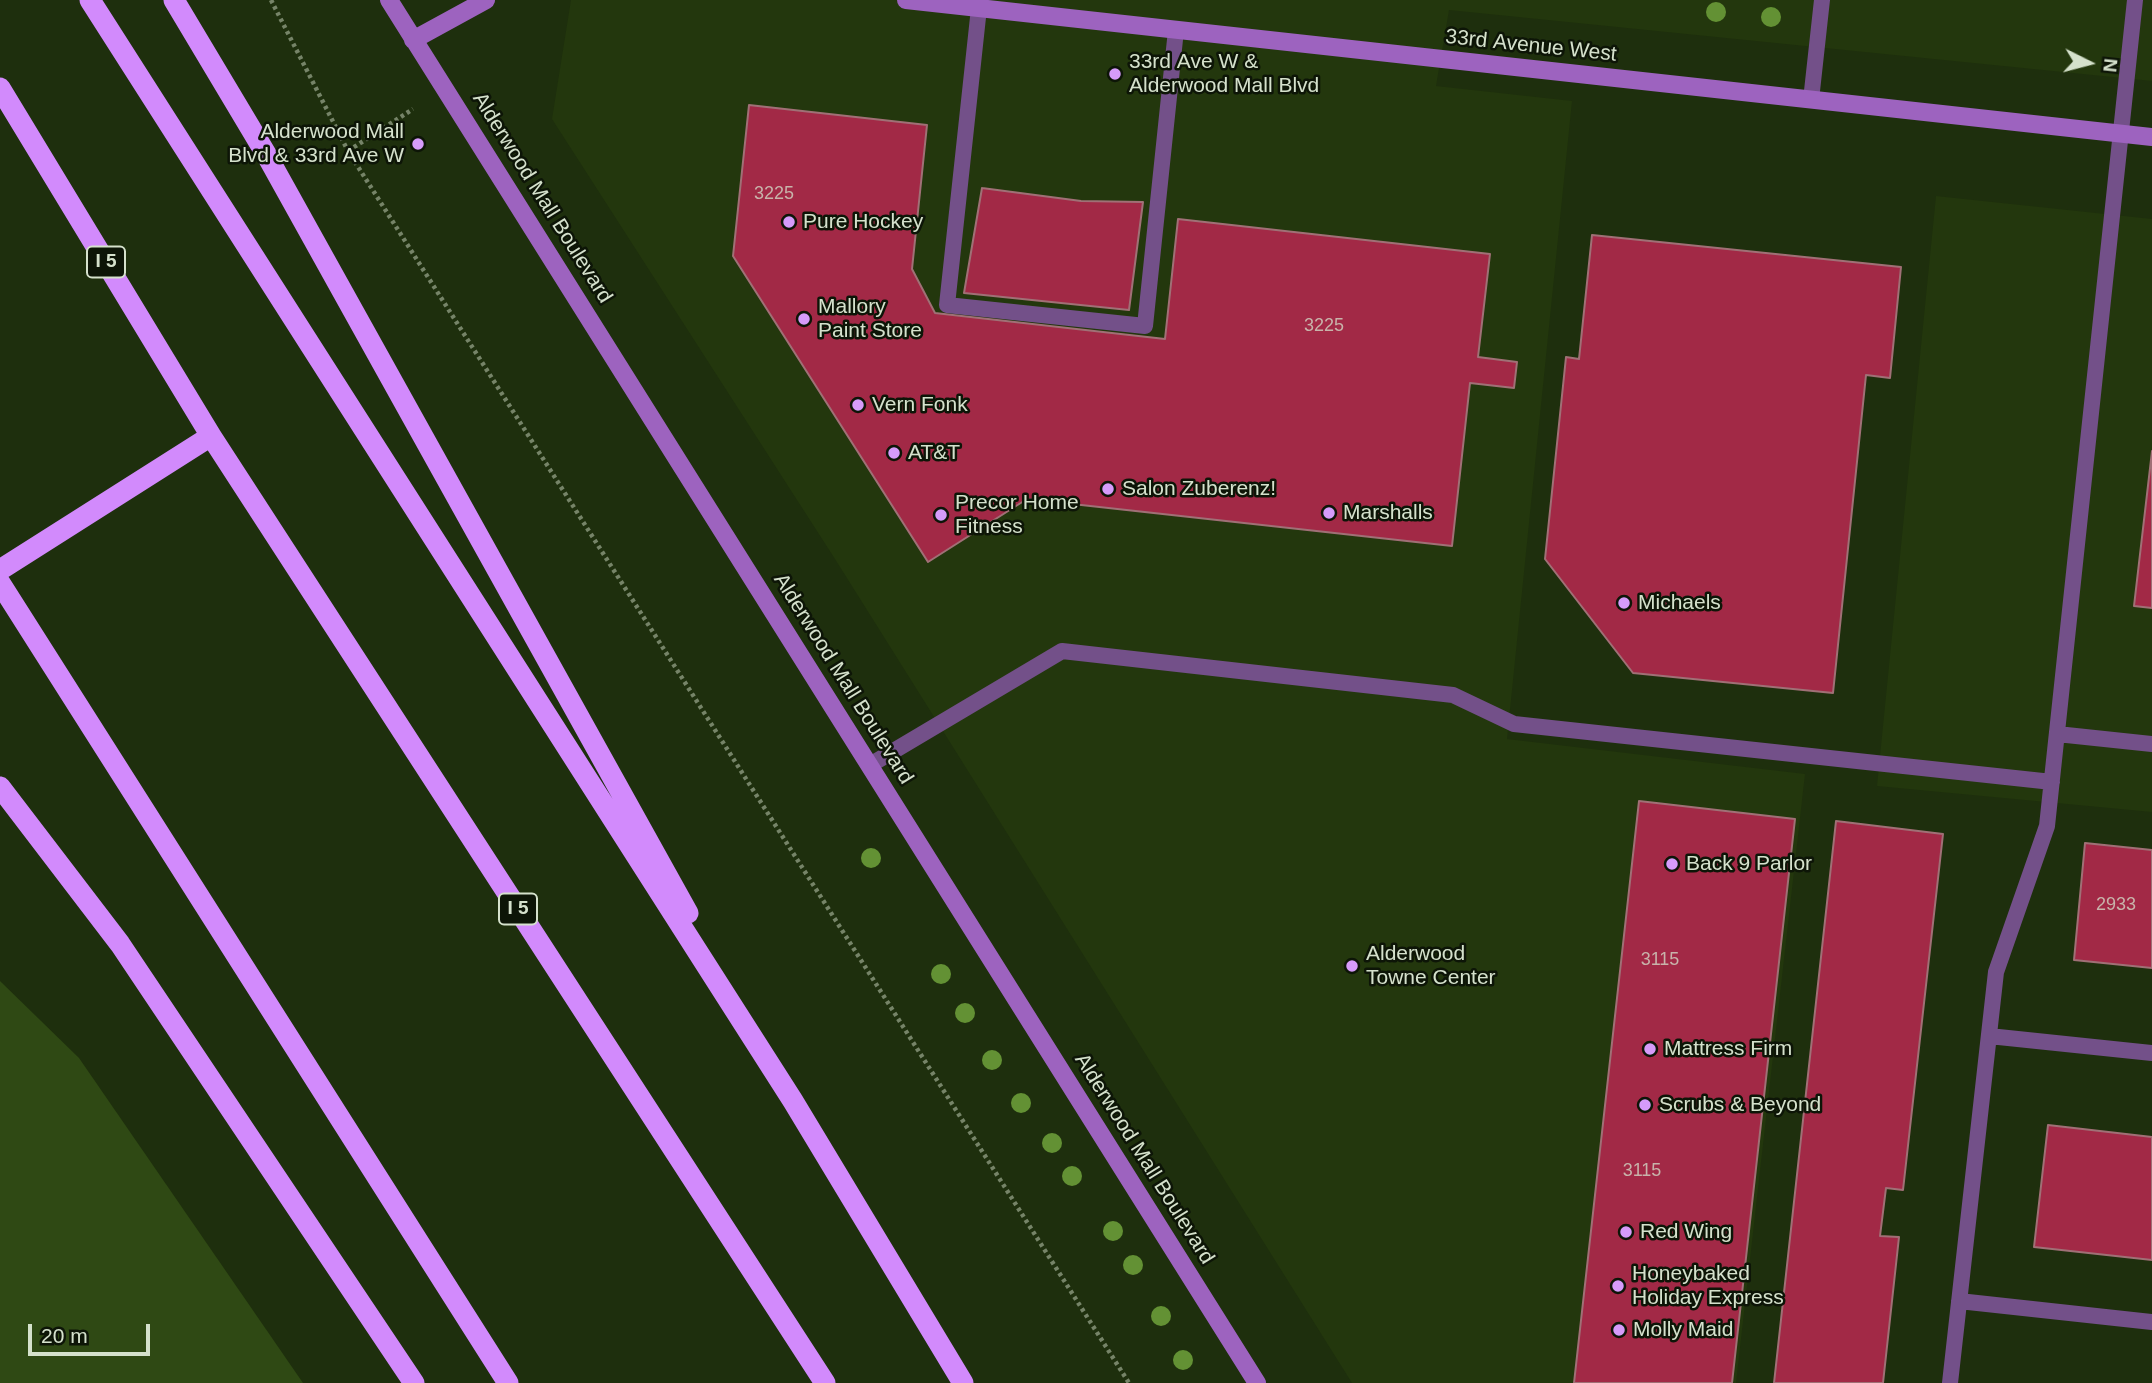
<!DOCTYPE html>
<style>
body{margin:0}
#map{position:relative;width:2152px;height:1383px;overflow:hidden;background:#1e2f0d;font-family:Helvetica,sans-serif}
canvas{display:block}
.north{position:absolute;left:2054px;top:28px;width:70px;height:70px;-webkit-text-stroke:5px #0d1507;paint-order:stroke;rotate:96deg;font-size:19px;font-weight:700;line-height:28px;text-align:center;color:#d5e1cc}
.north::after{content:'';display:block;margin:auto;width:24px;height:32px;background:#d5e1cc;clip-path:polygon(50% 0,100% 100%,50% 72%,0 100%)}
.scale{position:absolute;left:28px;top:1324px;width:122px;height:32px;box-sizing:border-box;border:4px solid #d5e1cc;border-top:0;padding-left:9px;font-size:21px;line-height:24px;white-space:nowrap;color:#d5e1cc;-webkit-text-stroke:5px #0d1507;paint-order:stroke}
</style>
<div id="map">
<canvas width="2152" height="1383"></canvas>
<div class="north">N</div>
<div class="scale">20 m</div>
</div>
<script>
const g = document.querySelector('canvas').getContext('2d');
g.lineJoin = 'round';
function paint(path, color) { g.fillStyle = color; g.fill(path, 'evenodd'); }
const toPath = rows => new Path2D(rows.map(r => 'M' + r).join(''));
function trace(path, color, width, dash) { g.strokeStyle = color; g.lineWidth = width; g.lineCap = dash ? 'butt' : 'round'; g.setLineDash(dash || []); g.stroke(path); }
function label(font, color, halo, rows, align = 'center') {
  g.font = font + ' Helvetica,sans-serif'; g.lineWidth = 5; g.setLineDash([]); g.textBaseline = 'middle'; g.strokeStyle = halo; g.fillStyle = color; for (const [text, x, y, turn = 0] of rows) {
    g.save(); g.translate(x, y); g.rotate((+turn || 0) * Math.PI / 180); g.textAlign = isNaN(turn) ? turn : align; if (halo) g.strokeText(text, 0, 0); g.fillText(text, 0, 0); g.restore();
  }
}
paint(toPath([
 [571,0,2152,0,2152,81,1449,10,1436,86,1572,101,1507,739,1805,774,1736,1383,1352,1383,835,559,552,119],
 [1936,196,2152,219,2152,812,1877,786]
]), '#23370d');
paint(toPath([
 [0,981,79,1058,303,1383,0,1383]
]), '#2f4914');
const building = toPath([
 [749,105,927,125,912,269,935,313,1165,339,1178,219,1490,254,1478,357,1517,362,1514,388,1470,383,1452,546,1027,499,928,562,733,256,749,105],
 [982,188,1081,201,1143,202,1129,310,964,293,982,188],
 [1592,235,1901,267,1890,378,1866,375,1833,693,1633,673,1545,559,1566,357,1579,359,1592,235],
 [2152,451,2152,608,2134,606,2152,451],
 [1639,801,1795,819,1732,1383,1574,1383,1639,801],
 [1836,821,1943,834,1903,1190,1886,1188,1880,1236,1899,1237,1883,1383,1774,1383,1836,821],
 [2085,843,2152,850,2152,968,2074,960,2085,843],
 [2048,1125,2152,1137,2152,1260,2034,1247,2048,1125]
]);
paint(building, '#a22946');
trace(building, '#a07076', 2);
trace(toPath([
 [271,0,348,151,1129,1383],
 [348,151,413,109]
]), '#768468', 4.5, [3.5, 3.5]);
trace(toPath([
 [979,8,947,305,1145,326,1176,30],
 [1811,100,1822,0],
 [2057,734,2152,744],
 [870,765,1062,651,1453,695,1514,724,2052,782],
 [1989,1036,2152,1053],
 [1959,1301,2152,1322],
 [1950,1383,1996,972,2047,826,2135,0]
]), '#735089', 16);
trace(toPath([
 [389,0,1257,1383],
 [906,0,2152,137],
 [413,40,486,0]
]), '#9d63bf', 18);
trace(toPath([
 [90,0,793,1101,963,1383],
 [174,0,266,154,688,913],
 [0,88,211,436,825,1383],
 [0,570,211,436],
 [0,583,508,1383],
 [0,787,120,944,414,1383]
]), '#d28afc', 21);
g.fillStyle = '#639134';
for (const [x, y] of [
 [1716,12],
 [1771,17],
 [871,858],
 [941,974],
 [965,1013],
 [992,1060],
 [1021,1103],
 [1052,1143],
 [1072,1176],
 [1113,1231],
 [1133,1265],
 [1161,1316],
 [1183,1360]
]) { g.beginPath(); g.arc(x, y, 10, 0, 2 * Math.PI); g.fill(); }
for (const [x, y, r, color] of [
 [1115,74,7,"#d69bfa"],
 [418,144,7,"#d69bfa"],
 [789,222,7,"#d69bfa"],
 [804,319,7,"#d69bfa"],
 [858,405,7,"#d69bfa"],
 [894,453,7,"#d69bfa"],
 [1108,489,7,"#d69bfa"],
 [1329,513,7,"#d69bfa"],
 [941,515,7,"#d69bfa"],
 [1624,603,7,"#d69bfa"],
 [1672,864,7,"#d69bfa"],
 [1352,966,7,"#d69bfa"],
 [1650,1049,7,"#d69bfa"],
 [1645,1105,7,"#d69bfa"],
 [1626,1232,7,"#d69bfa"],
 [1618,1286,7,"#d69bfa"],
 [1619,1330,7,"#d69bfa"]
]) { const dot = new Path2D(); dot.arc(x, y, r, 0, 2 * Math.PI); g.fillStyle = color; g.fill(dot); trace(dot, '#0d1507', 2.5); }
label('18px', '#c8b3aa', null, [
 ["3225",774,194],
 ["3225",1324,326],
 ["2933",2116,905],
 ["3115",1660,960],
 ["3115",1642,1171]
]);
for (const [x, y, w] of [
 [106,262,38],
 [518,909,38]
]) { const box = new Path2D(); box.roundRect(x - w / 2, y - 15.5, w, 31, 5); g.fillStyle = '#0d1507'; g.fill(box); trace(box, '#d5e1cc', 2); }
label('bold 19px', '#d5e1cc', null, [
 ["I 5",106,262],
 ["I 5",518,909]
]);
label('21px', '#d5e1cc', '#0d1507', [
 ["33rd Avenue West",1531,46,6],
 ["Alderwood Mall Boulevard",542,198,58],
 ["Alderwood Mall Boulevard",843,679,58],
 ["Alderwood Mall Boulevard",1144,1159,58]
]);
label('21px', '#d5e1cc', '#0d1507', [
 ["33rd Ave W &",1129,62],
 ["Alderwood Mall Blvd",1129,86],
 ["Alderwood Mall",404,132,"right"],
 ["Blvd & 33rd Ave W",404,156,"right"],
 ["Pure Hockey",803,222],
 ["Mallory",818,307],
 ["Paint Store",818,331],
 ["Vern Fonk",872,405],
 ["AT&T",908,453],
 ["Salon Zuberenz!",1122,489],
 ["Precor Home",955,503],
 ["Fitness",955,527],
 ["Marshalls",1343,513],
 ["Michaels",1638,603],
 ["Back 9 Parlor",1686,864],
 ["Alderwood",1366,954],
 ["Towne Center",1366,978],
 ["Mattress Firm",1664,1049],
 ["Scrubs & Beyond",1659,1105],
 ["Red Wing",1640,1232],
 ["Honeybaked",1632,1274],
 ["Holiday Express",1632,1298],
 ["Molly Maid",1633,1330]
], 'left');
</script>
